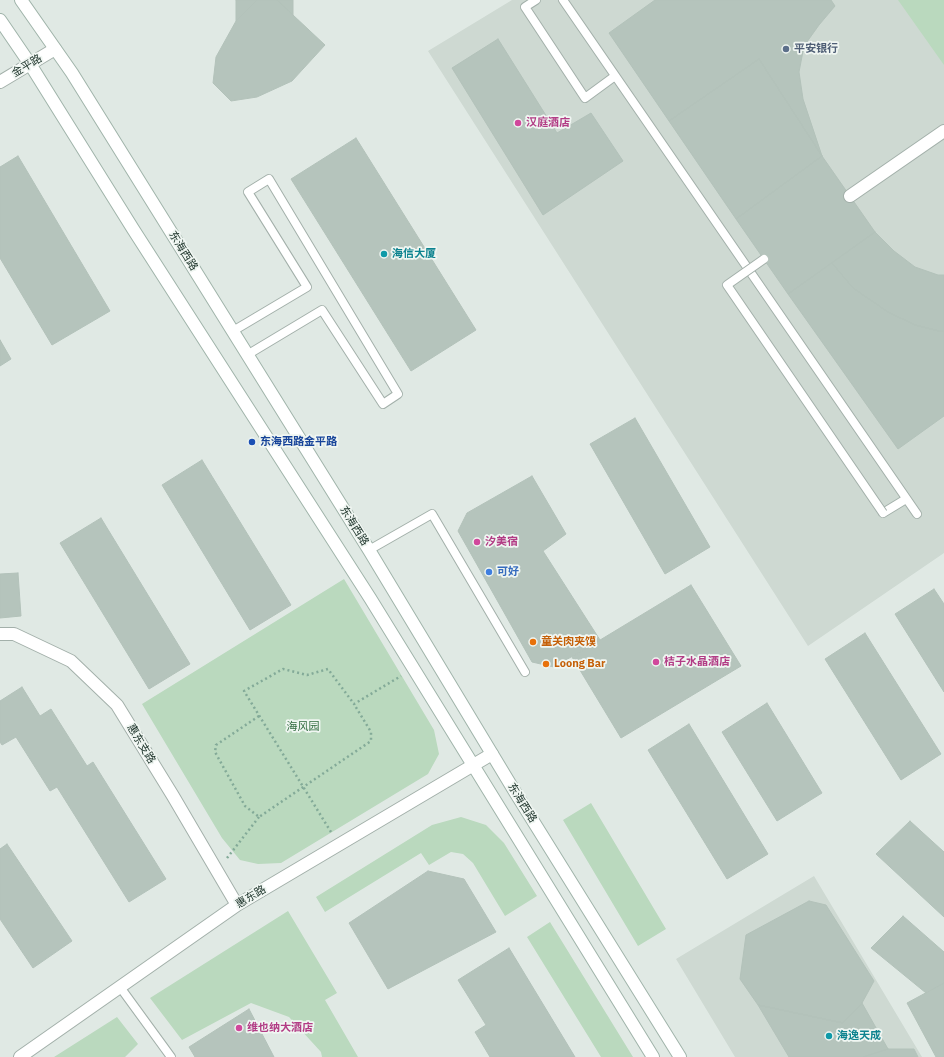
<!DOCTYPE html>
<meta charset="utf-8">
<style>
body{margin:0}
canvas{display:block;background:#e0e9e4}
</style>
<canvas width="944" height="1057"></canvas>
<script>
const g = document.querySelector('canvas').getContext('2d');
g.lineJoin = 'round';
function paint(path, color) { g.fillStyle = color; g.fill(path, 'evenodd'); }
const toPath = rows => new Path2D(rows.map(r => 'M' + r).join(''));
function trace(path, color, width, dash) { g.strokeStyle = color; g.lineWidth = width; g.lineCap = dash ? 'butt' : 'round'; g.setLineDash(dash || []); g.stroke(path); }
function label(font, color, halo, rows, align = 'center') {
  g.font = font + ' "IBM Plex Sans","Noto Sans SC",sans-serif'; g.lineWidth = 3.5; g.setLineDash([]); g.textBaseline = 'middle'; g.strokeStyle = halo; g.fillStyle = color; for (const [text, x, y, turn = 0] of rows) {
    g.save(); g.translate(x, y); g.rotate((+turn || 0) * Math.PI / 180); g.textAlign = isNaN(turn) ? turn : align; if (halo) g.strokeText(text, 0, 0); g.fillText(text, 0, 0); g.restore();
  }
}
paint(toPath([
 [512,0,934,0,944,15,944,553,808,646,428,51],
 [814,876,922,1057,735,1057,676,959]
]), '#ced9d2');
paint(toPath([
 [898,0,944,0,944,65],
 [344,579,434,730,439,754,428,774,281,863,258,864,240,860,222,838,142,704],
 [591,803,666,929,638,946,563,820],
 [461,817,486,825,504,843,537,896,505,916,473,863,463,854,451,852,429,865,421,853,325,912,316,897,432,825],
 [288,911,337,993,325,1000,358,1057,322,1057,321,1052,289,1017,251,1003,182,1040,150,998],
 [550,922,633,1057,601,1057,527,937],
 [117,1017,138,1044,125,1057,54,1057]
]), '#bad9be');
const building = toPath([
 [236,0,257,0,236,21,236,0],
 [257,0,277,0,325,45,292,81,257,97,231,101,213,83,216,57,236,21,257,0],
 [277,0,293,0,293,15,277,0],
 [655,0,831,0,835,6,819,25,804,46,799,72,803,99,822,156,759,59,669,121,609,33,655,0],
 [498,39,557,133,591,113,623,161,543,215,452,68,498,39],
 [759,59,822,156,736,219,669,121,759,59],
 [356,138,476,330,411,371,291,179,356,138],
 [18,156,110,311,52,345,0,258,0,167,18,156],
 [822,156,875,232,788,294,736,219,822,156],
 [875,232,894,251,915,267,938,275,944,275,944,331,939,331,915,325,888,312,853,288,832,263,875,232],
 [832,263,853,288,888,312,915,325,939,331,944,331,944,416,898,449,788,294,832,263],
 [0,340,11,359,0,366,0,340],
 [635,418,710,547,665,574,590,444,635,418],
 [202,460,291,605,250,630,162,485,202,460],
 [532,476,566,534,543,551,600,640,554,667,532,662,458,531,467,513,532,476],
 [101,518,190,664,149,689,60,543,101,518],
 [18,573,21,616,0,618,0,574,18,573],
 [691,585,741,666,621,738,572,657,691,585],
 [934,589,944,604,944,692,895,614,934,589],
 [865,633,941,754,901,780,825,659,865,633],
 [22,687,40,716,51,709,87,766,93,762,166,879,129,902,57,787,50,791,16,737,2,745,0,742,0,701,22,687],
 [767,703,822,793,777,821,722,732,767,703],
 [689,724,768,854,727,879,648,750,689,724],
 [910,821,944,852,944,917,876,854,910,821],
 [7,844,72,941,33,968,0,919,0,849,7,844],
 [428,871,464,879,496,932,388,989,349,923,428,871],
 [809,901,826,905,874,981,862,1003,843,1023,758,1005,740,979,746,935,809,901],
 [903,916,944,952,944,983,926,993,871,948,903,916],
 [509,948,575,1057,490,1057,475,1032,486,1025,458,980,509,948],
 [944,983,944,1057,936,1057,907,1003,944,983],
 [862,1003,888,1049,863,1057,789,1057,758,1005,843,1023,862,1003],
 [249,1009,274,1057,195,1057,189,1047,249,1009],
 [888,1049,914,1049,918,1057,863,1057,888,1049]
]);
paint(building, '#b5c4bc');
trace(building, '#b3c2ba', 1);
const lane = toPath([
 [536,0,525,7,585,98,615,76],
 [563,0,917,514],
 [233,331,307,287,248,192,269,179,398,394,383,404,322,310,247,355],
 [883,513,906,499],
 [369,550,432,514,525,672],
 [120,987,171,1057]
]);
const street = toPath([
 [0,82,55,49],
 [850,196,944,131],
 [0,634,14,634,71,661,117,705,173,796,237,905],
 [20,1057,237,905,492,754]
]);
const secondary = toPath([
 [21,0,72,73,369,550,515,792,680,1057],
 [0,20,30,64,133,229,370,598,653,1057]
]);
trace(lane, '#a3b0aa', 10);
trace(street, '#a3b0aa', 14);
trace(secondary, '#a0b4aa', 14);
trace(toPath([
 [259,716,216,745,215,752,245,806,259,817,371,741,371,732,354,704],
 [331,832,244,691,283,669,307,675,328,669,354,704,401,676],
 [227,858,259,817]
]), '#83aa98', 2.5, [2, 3]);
trace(lane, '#fff', 8);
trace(street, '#fff', 12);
trace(secondary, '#fff', 12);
const laneBridge = toPath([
 [764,259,727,285,883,513]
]);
trace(laneBridge, '#a3b0aa', 10, []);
trace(laneBridge, '#fff', 8);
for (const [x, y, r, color] of [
 [786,49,4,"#5c6f8a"],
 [518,123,4,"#d1479c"],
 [384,254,4,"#0f9aa8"],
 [252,442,4,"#1a4fb4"],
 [477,542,4,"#d1479c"],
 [489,572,4,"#3f7fe0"],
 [533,642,4,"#e8710a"],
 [656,662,4,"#d1479c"],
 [546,664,4,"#e8710a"],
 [239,1028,4,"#d1479c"],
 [829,1036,4,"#0f9aa8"]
]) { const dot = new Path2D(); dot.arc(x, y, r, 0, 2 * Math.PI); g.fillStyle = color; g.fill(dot); trace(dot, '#f0f6f2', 1.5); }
label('bold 11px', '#4e5e75', '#f0f6f2', [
 ["平安银行",794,49]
], 'left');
label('11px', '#22382f', '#f0f6f2', [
 ["金平路",27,66,-31],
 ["东海西路",183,251,58],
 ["东海西路",354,526,58],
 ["惠东支路",141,744,59],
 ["东海西路",522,803,58],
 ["惠东路",251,897,-31]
]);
label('bold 11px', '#b23c85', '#f0f6f2', [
 ["汉庭酒店",526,123],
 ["汐美宿",485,542],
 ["桔子水晶酒店",664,662],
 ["维也纳大酒店",247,1028]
], 'left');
label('bold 11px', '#0d838f', '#f0f6f2', [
 ["海信大厦",392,254],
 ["海逸天成",837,1036]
], 'left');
label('bold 11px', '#164399', '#f0f6f2', [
 ["东海西路金平路",260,442]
], 'left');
label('bold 11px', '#366cbe', '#f0f6f2', [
 ["可好",497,572]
], 'left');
label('bold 11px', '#c56008', '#f0f6f2', [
 ["童关肉夹馍",541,642],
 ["Loong Bar",554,664]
], 'left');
label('11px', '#306b3f', '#f0f6f2', [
 ["海风园",303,727]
]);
</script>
